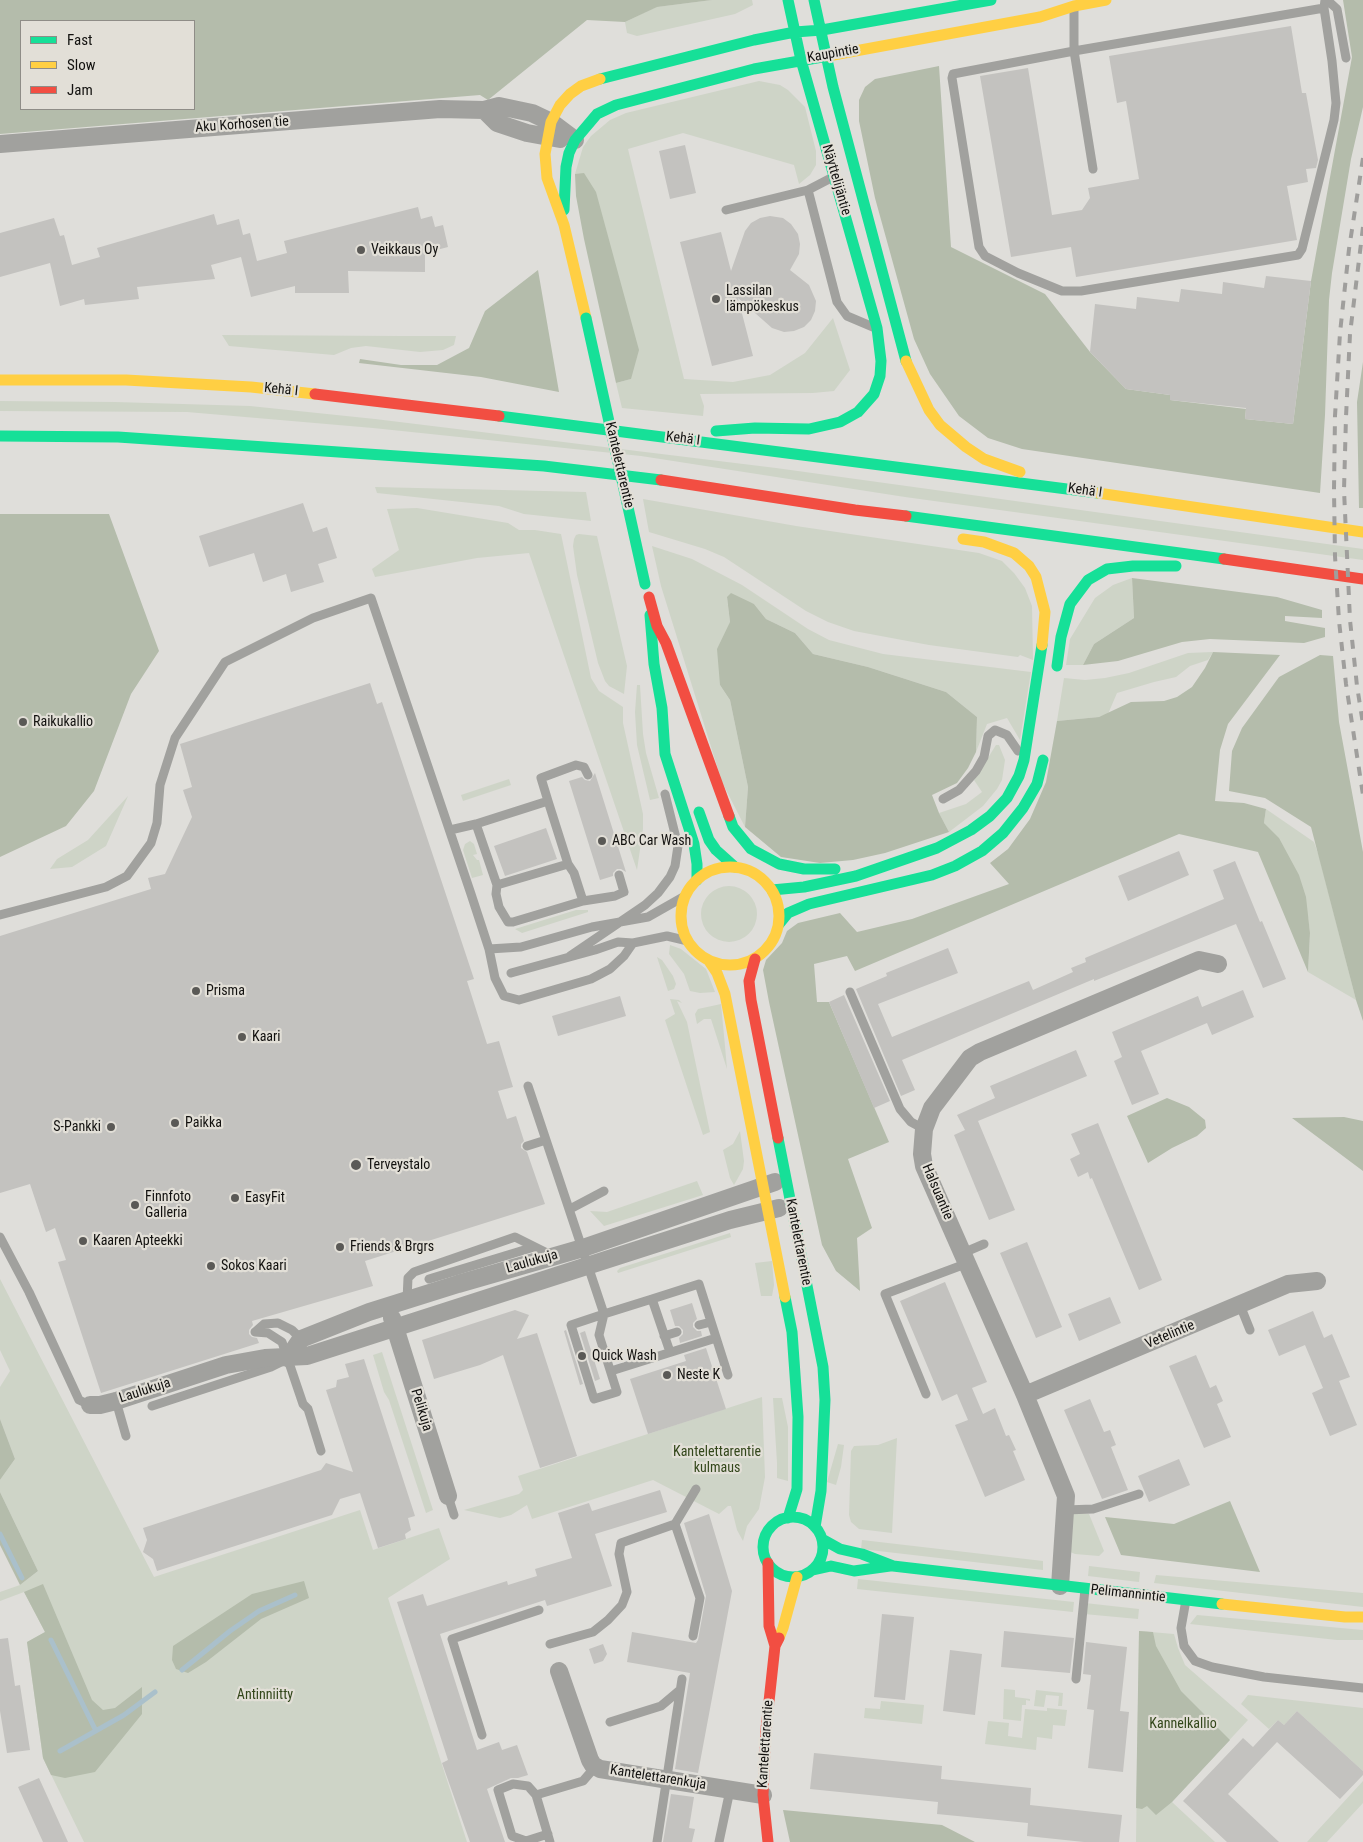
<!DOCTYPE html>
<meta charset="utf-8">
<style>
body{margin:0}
#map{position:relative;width:1363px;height:1842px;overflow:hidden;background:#dfdeda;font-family:"Roboto Condensed",sans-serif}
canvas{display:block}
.legend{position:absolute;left:20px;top:20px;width:175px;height:90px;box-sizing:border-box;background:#e2dfd7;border:1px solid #8f8d87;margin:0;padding:6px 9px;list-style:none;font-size:15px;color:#12110f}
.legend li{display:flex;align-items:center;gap:10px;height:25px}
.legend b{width:25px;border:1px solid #8f8d87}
</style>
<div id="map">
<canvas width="1363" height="1842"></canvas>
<ul class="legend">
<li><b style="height:6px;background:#16e098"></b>Fast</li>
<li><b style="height:6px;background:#ffcf43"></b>Slow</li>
<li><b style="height:6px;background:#f24e42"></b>Jam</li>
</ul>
</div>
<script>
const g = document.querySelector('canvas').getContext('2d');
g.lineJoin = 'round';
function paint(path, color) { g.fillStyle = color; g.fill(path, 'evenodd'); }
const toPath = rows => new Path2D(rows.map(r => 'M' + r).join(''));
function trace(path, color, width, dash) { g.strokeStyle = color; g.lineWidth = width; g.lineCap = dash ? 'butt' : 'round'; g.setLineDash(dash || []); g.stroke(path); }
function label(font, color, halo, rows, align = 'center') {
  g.font = font + ' "Roboto Condensed",sans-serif'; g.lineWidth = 4.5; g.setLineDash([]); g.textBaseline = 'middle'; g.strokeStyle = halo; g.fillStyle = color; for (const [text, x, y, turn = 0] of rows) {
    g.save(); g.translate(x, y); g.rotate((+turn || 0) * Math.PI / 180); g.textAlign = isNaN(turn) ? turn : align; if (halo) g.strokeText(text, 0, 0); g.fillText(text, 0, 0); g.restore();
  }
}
paint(toPath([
 [712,0,752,0,753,5,735,14,637,36,627,33,625,22,656,7],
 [759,81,780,85,788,90,805,107,816,151,816,165,810,175,799,184,794,165,683,133,628,149,684,379,733,382,770,375,805,353,833,318,850,370,834,391,813,393,700,394,704,406,703,416,622,408,616,383,631,379,575,174,583,147,591,136,610,120,626,113],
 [222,335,400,336,456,336,454,345,443,350,420,352,366,346,351,348,334,355,229,346],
 [0,401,115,402,250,406,375,419,776,468,1363,549,1363,560,905,497,641,456,373,428,187,412,0,411],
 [375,487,586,492,591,521,524,514,499,506,377,493],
 [643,499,796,526,979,553,1002,561,1014,573,1025,588,1032,606,1033,660,1020,655,1018,657,929,645,854,631,828,622,806,611,724,557,705,549,649,532],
 [417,508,508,523,519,530,535,530,561,534,591,678,599,691,623,707,623,723,643,814,643,829,637,870,529,553,477,558,375,577,372,569,399,550,387,509],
 [579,534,597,536,627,666,624,694,609,686,605,681,598,663,577,575,573,546,574,539,576,535],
 [652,546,692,559,742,585,808,629,829,640,883,654,1031,672,1020,740,1007,718,987,724,976,752,977,717,946,692,868,667,813,654,795,633,766,619,754,604,727,598,730,622,720,685,730,700,748,787,745,827,722,782,661,586],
 [1132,578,1134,618,1094,644,1083,665,1066,665,1070,639,1095,598,1113,585],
 [1213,652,1208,660,1190,666,1176,677,1154,682,1117,693,1108,714,1099,717,1057,721,1064,678,1085,680,1105,678,1129,673,1188,653],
 [637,685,640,685,643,734,646,753,659,798,650,800,637,745,635,712],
 [996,745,999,745,1005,760,1002,780,997,789,983,806,949,832,939,813,966,804,982,792,974,780],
 [509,779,511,785,463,801,461,795],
 [128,796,106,846,72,867,50,869,57,859,88,840],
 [1266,809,1314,842,1319,856,1356,1000,1308,972,1310,933,1308,917,1264,823],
 [470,841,474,844,477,854,473,855,477,860,479,860,483,875,472,878,463,850,465,844],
 '701 914a28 28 0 1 1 56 0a28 28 0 1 1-56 0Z',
 [576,910,588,910,588,912,522,933,515,929],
 [670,945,681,949,706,969,715,992,700,993,690,991,684,974,669,954],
 [657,957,662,960,673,976,676,984,674,989,668,991],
 [670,999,679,1000,682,1003,677,1001,687,1022,710,1132,703,1135,665,1020,675,1014],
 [721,1004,725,1046,727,1069,711,1019,704,1019,697,1024,695,1014,698,1009],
 [740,1131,744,1161,743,1169,734,1185,730,1178,723,1150,733,1144],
 [697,1181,703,1195,604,1226,590,1211,607,1212],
 [730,1233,731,1237,618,1273,617,1271,620,1268],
 [772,1261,774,1285,772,1296,761,1296,755,1263],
 [0,1279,154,1577,360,1510,373,1550,439,1528,450,1559,388,1598,467,1842,84,1842,43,1758,27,1642,45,1632,24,1592,0,1601,0,1592,20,1585,38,1571,0,1492,0,1480,15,1459,0,1419,0,1387,10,1371,0,1350],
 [382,1352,433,1510,426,1513,389,1400,384,1392,373,1355],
 [762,1397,765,1477,759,1509,747,1526,743,1541,737,1530,731,1506,728,1506,719,1514,653,1480,532,1519,527,1505,511,1515,500,1518,464,1510,519,1494,523,1490,518,1476],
 [773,1398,782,1398,788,1427,788,1481,777,1478,777,1463],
 [897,1438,892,1533,859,1529,851,1522,849,1515,851,1451,854,1446,878,1445],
 [838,1444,844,1445,841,1467,836,1485,827,1482],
 [1072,1513,1089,1514,1104,1551,1099,1556,1075,1554,1070,1552],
 [862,1540,1043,1561,1043,1570,861,1549],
 [1089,1566,1140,1572,1139,1582,1088,1576],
 [1156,1575,1363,1593,1363,1607,1154,1583],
 [858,1579,1074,1602,1073,1612,857,1589],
 [1085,1603,1139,1609,1138,1619,1084,1614],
 [1197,1615,1363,1630,1363,1640,1337,1640,1190,1624],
 [1139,1631,1174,1634,1178,1648,1185,1665,1248,1720,1172,1802,1215,1842,1136,1842],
 [1004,1689,1015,1690,1015,1697,1030,1699,1030,1701,1026,1700,1026,1705,1022,1705,1021,1721,1003,1719],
 [1036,1690,1063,1693,1062,1706,1058,1706,1059,1696,1046,1695,1044,1707,1034,1706],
 [1248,1695,1363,1708,1363,1771,1297,1711,1284,1725,1278,1720,1269,1729,1241,1704],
 [881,1701,924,1705,922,1724,864,1718,865,1708,880,1709],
 [1047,1708,1067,1710,1065,1726,1053,1725,1052,1739,1037,1737,1036,1750,985,1744,988,1721,1009,1723,1008,1736,1022,1738,1025,1709,1047,1711],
 [1363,1781,1363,1803,1327,1842,1307,1842]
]), '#ced4c7');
paint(toPath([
 [0,0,712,0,657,7,625,22,587,20,488,100,480,95,0,134],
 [21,21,194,21,194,109,21,109],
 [1343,0,1363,0,1363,107,1351,159,1332,273,1329,300,1325,415,1320,493,1022,449,988,438,959,416,930,374,914,339,875,198,859,121,859,100,865,87,875,79,939,66,951,247,1045,294,1090,352,1126,389,1170,395,1170,400,1246,409,1245,419,1293,424,1311,281,1352,57],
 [584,173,596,192,639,350,631,379,616,383,584,239,576,196,575,174],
 [538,270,559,392,481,377,359,363,360,359,401,365,437,365,469,348,485,311],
 [1363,362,1363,508,1359,508,1357,402],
 [0,514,109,514,159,651,131,694,94,791,66,826,0,857],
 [1132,578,1277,597,1322,610,1322,618,1285,616,1285,621,1325,628,1325,637,1304,643,1210,639,1182,642,1118,661,1083,665,1094,644,1134,618],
 [731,593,754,604,766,619,795,633,813,654,868,667,946,692,977,717,976,752,968,768,957,783,932,795,939,813,949,832,885,853,853,860,820,863,781,857,745,827,748,787,730,700,720,685,717,649,730,622,727,597],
 [1213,652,1280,655,1228,724,1220,750,1215,801,1244,803,1266,809,1264,823,1279,838,1299,875,1306,897,1310,933,1308,972,1258,852,1179,834,855,971,847,956,814,964,817,1002,829,1002,889,1142,848,1159,872,1228,857,1238,860,1291,836,1271,822,1245,769,1002,763,970,766,960,782,943,787,931,798,923,840,913,857,932,912,919,1009,884,990,863,1008,849,1030,819,1046,782,1057,721,1099,717,1131,702,1164,701,1177,697,1192,687,1205,668],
 [1320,655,1333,656,1339,722,1363,852,1363,1021,1356,1000,1311,827,1265,798,1229,791,1232,751,1242,728,1279,677],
 [1167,1098,1189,1107,1205,1120,1206,1128,1197,1136,1172,1148,1148,1163,1127,1116],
 [1344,1117,1363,1121,1363,1171,1292,1118],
 [0,1419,15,1459,0,1480],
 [0,1492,38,1571,20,1585,0,1545],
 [1230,1501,1260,1572,1121,1555,1105,1517,1174,1524],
 [304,1581,309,1598,261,1619,206,1662,188,1673,176,1669,172,1660,173,1646,252,1594],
 [43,1584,92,1700,103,1710,115,1708,142,1687,142,1714,95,1772,65,1778,51,1775,43,1758,27,1642,45,1632,24,1592],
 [1139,1631,1153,1632,1156,1646,1181,1691,1230,1740,1172,1802,1156,1815,1147,1806,1142,1809,1136,1808],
 [783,1810,942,1825,975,1842,790,1842]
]), '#b4bcab');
trace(toPath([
 [0,1534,22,1578],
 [51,1640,96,1731],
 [182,1670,230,1631,259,1611,295,1595],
 [60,1751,124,1715,155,1692]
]), '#aac0cb', 5);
paint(toPath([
 [1291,26,1302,93,1306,93,1318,160,1316,168,1306,169,1308,182,1287,186,1297,240,1076,277,1071,247,1011,257,980,76,1028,68,1052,215,1082,210,1090,198,1088,188,1139,179,1126,101,1117,103,1109,56],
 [685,145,696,193,670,199,659,151],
 [418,207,421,219,432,216,435,227,443,225,448,247,425,253,425,272,348,271,349,293,295,293,295,286,251,297,241,257,211,265,215,279,137,287,139,299,85,305,84,299,60,306,50,263,0,277,0,233,54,218,60,236,64,235,72,265,100,257,97,248,214,214,217,225,239,219,243,235,250,233,257,261,287,253,284,241],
 [770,216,783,218,791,224,798,234,800,244,799,254,790,270,809,285,816,301,815,311,811,320,804,327,794,331,784,332,772,328,738,298,753,356,712,366,680,242,721,232,731,271,745,231,751,223,760,218],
 [1266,276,1311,281,1293,424,1245,419,1246,408,1170,400,1170,395,1126,389,1090,352,1095,304,1136,309,1137,297,1179,302,1181,289,1222,294,1223,282,1264,288],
 [303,503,313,532,327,527,337,558,318,564,324,582,291,592,286,574,263,582,254,553,209,567,199,536],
 [370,683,377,704,382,702,474,979,467,981,487,1044,499,1041,513,1087,498,1091,507,1119,516,1116,524,1141,521,1144,521,1148,527,1152,545,1204,365,1261,373,1286,252,1321,253,1325,249,1330,249,1334,252,1337,257,1338,259,1343,101,1393,58,1262,66,1260,55,1228,46,1232,30,1184,0,1193,0,936,151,889,148,878,165,874,192,817,183,790,192,787,180,744],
 [595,773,626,872,621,869,617,869,613,873,613,876,600,880,569,781,582,777,585,780,590,781],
 [546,828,557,859,505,876,494,846],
 [1179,851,1189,875,1128,901,1118,876],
 [1235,861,1260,922,1262,921,1286,979,1263,988,1236,924,1094,981,1094,979,902,1060,915,1090,901,1096,856,989,887,976,886,973,948,948,958,973,878,1004,892,1037,1029,981,1033,990,1073,972,1071,968,1086,962,1085,958,1224,899,1213,870],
 [1243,990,1254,1017,1212,1035,1207,1023,1141,1051,1159,1094,1132,1105,1114,1061,1122,1057,1112,1032,1198,996,1202,1007],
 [844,995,890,1101,874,1108,829,1002],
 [620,996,626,1016,558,1036,552,1016],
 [1076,1050,1087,1076,978,1121,1015,1210,989,1220,954,1135,965,1130,957,1115,995,1098,990,1086],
 [1098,1123,1162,1280,1139,1290,1092,1178,1090,1179,1088,1172,1078,1177,1070,1159,1080,1154,1071,1134],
 [1027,1242,1062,1327,1036,1338,1000,1253],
 [945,1282,987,1382,972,1388,983,1414,995,1408,1006,1436,1009,1435,1016,1450,1013,1451,1025,1480,985,1497,955,1425,968,1420,957,1394,942,1401,900,1301],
 [1110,1297,1121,1323,1079,1341,1068,1314],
 [692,1303,697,1319,693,1323,693,1327,697,1331,701,1331,702,1336,680,1343,679,1338,683,1334,683,1330,679,1326,675,1326,670,1310],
 [515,1310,529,1315,517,1339,537,1333,577,1456,540,1468,503,1355,480,1365,434,1379,422,1340],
 [1313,1311,1324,1338,1332,1334,1350,1377,1339,1381,1357,1425,1330,1436,1312,1393,1323,1388,1305,1345,1279,1356,1268,1330],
 [566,1330,583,1384,580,1385,564,1331],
 [585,1331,600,1379,595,1381,580,1333],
 [706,1348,726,1409,648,1434,630,1379,686,1361,684,1355],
 [1196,1355,1210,1388,1216,1385,1223,1401,1217,1404,1231,1437,1204,1448,1169,1366],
 [364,1359,415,1516,408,1518,411,1530,405,1534,406,1539,378,1548,360,1493,340,1499,332,1515,157,1571,153,1559,143,1552,147,1540,143,1528,321,1470,326,1463,353,1472,326,1390,336,1387,337,1380,349,1377,345,1364],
 [1090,1399,1104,1432,1110,1430,1116,1445,1111,1447,1128,1490,1102,1499,1064,1410],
 [1179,1459,1190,1485,1149,1502,1138,1476],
 [660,1490,667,1512,595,1534,612,1586,547,1606,545,1600,440,1634,477,1750,499,1742,502,1750,517,1745,528,1775,518,1778,511,1778,487,1789,505,1842,470,1842,442,1763,448,1760,397,1602,423,1594,427,1606,507,1581,508,1585,537,1576,535,1569,572,1558,558,1513,589,1503,592,1511],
 [709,1514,732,1591,698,1773,675,1769,690,1673,627,1662,632,1632,696,1643,698,1640,706,1596,684,1523],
 [882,1614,914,1617,905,1700,874,1697],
 [1004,1631,1074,1638,1070,1673,1001,1667],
 [8,1638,15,1686,20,1685,30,1750,7,1753,0,1711,0,1639],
 [1086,1642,1127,1647,1120,1711,1129,1712,1123,1772,1088,1768,1094,1710,1087,1709,1091,1675,1083,1674],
 [603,1644,607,1654,603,1661,594,1664,589,1649],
 [950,1650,982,1654,975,1715,943,1711],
 [1297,1711,1363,1771,1363,1775,1340,1799,1277,1742,1228,1794,1279,1842,1227,1842,1183,1801,1243,1738,1253,1747,1278,1720,1284,1725],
 [814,1753,942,1766,941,1779,1031,1788,1030,1805,1122,1815,1119,1842,1084,1842,1027,1836,1028,1823,937,1814,938,1802,810,1789],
 [39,1778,68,1842,43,1842,18,1787],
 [671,1794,694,1797,689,1828,695,1829,692,1842,663,1842]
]), '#c3c2bf');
trace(toPath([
 [1327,0,1337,9,1346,58],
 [1074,8,1074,51,1093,169],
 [1324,8,1074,51,953,74,952,78,979,247,985,256,1018,273,1062,291,1081,291,1298,255,1302,249,1334,120,1336,103,1332,61,1324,8,1325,0],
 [833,177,808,190,837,302,847,316,873,327],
 [726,210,808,190],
 [943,799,959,790,976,771,984,757,988,736,995,730,1007,735,1018,751],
 [548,801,541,778,576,765,584,767,588,775],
 [476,824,497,885,496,894,499,907,508,922,513,922,583,901,615,896,624,892,619,875],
 [450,830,476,824,548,801,568,864,574,873,583,901],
 [497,885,568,864],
 [0,915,106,887,127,876,151,843,157,823,160,785,175,738,225,662,313,618,371,598,471,894,489,949,495,978,504,996,519,1000,591,979,610,969,624,956,633,943],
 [489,949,521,947,592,927,648,917,685,896],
 [570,956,645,905,658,893,670,877,675,866,678,846,665,794],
 [511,973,595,950,618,942,633,943,667,936,688,941],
 [850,992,900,1109,911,1122,924,1129],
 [528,1086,604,1314,599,1335,617,1392,594,1399,571,1325,604,1314,652,1299,670,1352],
 [527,1146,546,1140],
 [570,1209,604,1191],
 [0,1237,29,1292,79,1400,90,1405],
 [963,1253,984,1244],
 [429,1279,534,1247],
 [652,1299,699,1284,728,1375],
 [407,1300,408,1278,414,1272,515,1237,553,1256],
 [1240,1305,1250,1330],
 [699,1325,711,1322],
 [255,1332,268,1333,282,1342,303,1404,308,1409,321,1451],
 [255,1332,264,1324,278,1323,292,1330,301,1339],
 [664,1336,677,1332],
 [611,1371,716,1338],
 [926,1394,885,1294,968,1263],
 [116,1401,126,1436],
 [152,1406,271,1367,281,1362],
 [448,1496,454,1515],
 [1065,1510,1093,1509,1139,1494],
 [1186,1600,1181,1628,1184,1646,1195,1661,1212,1667,1264,1677,1363,1688],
 [693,1636,700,1598,675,1524,696,1489],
 [550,1644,593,1632,608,1620,622,1605,627,1592,619,1554,621,1543,675,1524],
 [1076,1679,1085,1589],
 [610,1722,661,1706,680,1690],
 [482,1735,452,1639,539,1610],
 [536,1795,528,1786,513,1784,498,1790,512,1836,526,1841,548,1834],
 [550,1842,536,1795,583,1781,596,1766],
 [657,1842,682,1679],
 [719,1842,730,1790]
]), '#a1a19e', 9);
trace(toPath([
 [484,110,497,123,527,133,560,139],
 [0,144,440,109,484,110,499,106,532,113,551,122,575,140],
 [392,1318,448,1496],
 [288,1358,301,1339,369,1312,458,1284,583,1248,775,1182],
 [1025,1395,1288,1284,1317,1281],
 [90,1405,100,1405,116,1401,226,1365,265,1358,307,1356,730,1220,779,1208],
 [1060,1586,1066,1496,1025,1395,924,1166,922,1154,924,1129,932,1108,970,1058,980,1052,1199,960,1218,964],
 [559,1671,590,1760,593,1765,600,1769,763,1795]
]), '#a1a19e', 18);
trace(toPath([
 [788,0,801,60,877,328,881,361],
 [814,0,833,87,906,361],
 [600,79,754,40,795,32,822,30,991,0],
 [564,210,566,167,569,153,575,140,597,114,616,105,754,69,828,56],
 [499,416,1098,493],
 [716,431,755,428,809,429,840,422,858,412,874,394,880,376,881,361],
 [0,436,118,437,544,466,661,480],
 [906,516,1224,559],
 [650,615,654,664,662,708,665,754,694,844,697,864,697,880],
 [1057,666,1061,637,1070,604,1088,580,1107,569,1133,566,1176,566],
 [699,812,709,840,716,850,735,867],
 [729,816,733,827,751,849,779,864,804,869,835,869],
 [772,890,804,887,856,876,937,848,971,830,990,816,1007,798,1019,776,1024,760,1042,645],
 [779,924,788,913,809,904,932,875,955,866,982,851,1003,833,1023,808,1037,784,1043,760],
 [778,1138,823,1367,825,1400,821,1491,815,1527],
 [785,1297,792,1332,798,1417,797,1489,788,1518],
 '763 1547a30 30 0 1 1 60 0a30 30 0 1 1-60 0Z',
 [822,1539,840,1549,862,1554,893,1566,1222,1604],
 [813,1570,831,1566,854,1571,890,1566]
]), '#16e098', 11);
trace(toPath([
 [828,56,1040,17,1074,6,1106,0],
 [586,318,564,225,547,178,545,154,551,122,560,105,570,94,581,86,600,79],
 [906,361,929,410,940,425,966,447,984,459,1020,472],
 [0,380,126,380,251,387,315,394],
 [1098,493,1363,532],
 [963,539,984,542,1014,553,1029,566,1036,577,1045,612,1042,645],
 '681 916a49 49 0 1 1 98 0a49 49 0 1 1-98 0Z',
 [709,961,717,973,725,994,785,1297],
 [1222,1604,1345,1617,1363,1617],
 [779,1638,783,1628,797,1577]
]), '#ffcf43', 11);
trace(toPath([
 [315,394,499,416],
 [661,480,855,510,906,516],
 [1224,559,1363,579],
 [649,597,657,626,666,643,729,816],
 [755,959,749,981,751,1000,778,1138],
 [768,1563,769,1626,775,1646],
 [768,1842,763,1795,766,1729,775,1646,779,1638]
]), '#f24e42', 11);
trace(toPath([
 [1363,158,1349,249,1340,333,1335,416,1334,490,1335,556,1339,621,1346,684,1363,795],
 [1363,227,1350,334,1346,417,1344,490,1350,620,1357,686,1363,724]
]), '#9f9e9c', 4, [9, 9]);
trace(toPath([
 [586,318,645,584]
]), '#16e098', 11);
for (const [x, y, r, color] of [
 [361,250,5,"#5a5956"],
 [716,299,5,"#5a5956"],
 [23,722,5,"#5a5956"],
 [602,841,5,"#5a5956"],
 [196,991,5,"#5a5956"],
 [242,1037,5,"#5a5956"],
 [175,1123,5,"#5a5956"],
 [111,1127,5,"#5a5956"],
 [356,1165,6,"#5a5956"],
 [235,1198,5,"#5a5956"],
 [135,1205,5,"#5a5956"],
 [83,1241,5,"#5a5956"],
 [340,1247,5,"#5a5956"],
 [211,1266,5,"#5a5956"],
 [582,1356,5,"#5a5956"],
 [667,1375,5,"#5a5956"]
]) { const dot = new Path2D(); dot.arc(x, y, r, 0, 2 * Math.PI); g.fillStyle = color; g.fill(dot); trace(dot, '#e2dfd7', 2); }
label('14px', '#12110f', '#e2dfd7', [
 ["Kaupintie",833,54,-10],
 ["Aku Korhosen tie",242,125,-4],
 ["Näyttelijäntie",836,180,74],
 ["Kehä I",281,390,6],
 ["Kehä I",683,439,7],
 ["Kantelettarentie",619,465,77],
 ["Kehä I",1085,491,8],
 ["Halsuantie",937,1192,67],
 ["Kantelettarentie",798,1242,79],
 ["Laulukuja",532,1262,-16],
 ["Vetelintie",1170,1335,-23],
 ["Laulukuja",145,1391,-18],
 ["Pelikuja",421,1410,73],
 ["Pelimannintie",1128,1594,6],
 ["Kantelettarentie",766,1744,-86],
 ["Kantelettarenkuja",658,1778,9]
]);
label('14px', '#12110f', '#e2dfd7', [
 ["Veikkaus Oy",371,250],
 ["Lassilan",726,291],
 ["lämpökeskus",726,307],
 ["Raikukallio",33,722],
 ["ABC Car Wash",612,841],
 ["Prisma",206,991],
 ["Kaari",252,1037],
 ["Paikka",185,1123],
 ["S-Pankki",101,1127,"right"],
 ["Terveystalo",367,1165],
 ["Finnfoto",145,1197],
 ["Galleria",145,1213],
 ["EasyFit",245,1198],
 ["Kaaren Apteekki",93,1241],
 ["Friends & Brgrs",350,1247],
 ["Sokos Kaari",221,1266],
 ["Quick Wash",592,1356],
 ["Neste K",677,1375]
], 'left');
label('14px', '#33471b', '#e2dfd7', [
 ["Kantelettarentie",717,1452],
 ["kulmaus",717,1468],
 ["Antinniitty",265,1695],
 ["Kannelkallio",1183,1724]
]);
</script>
